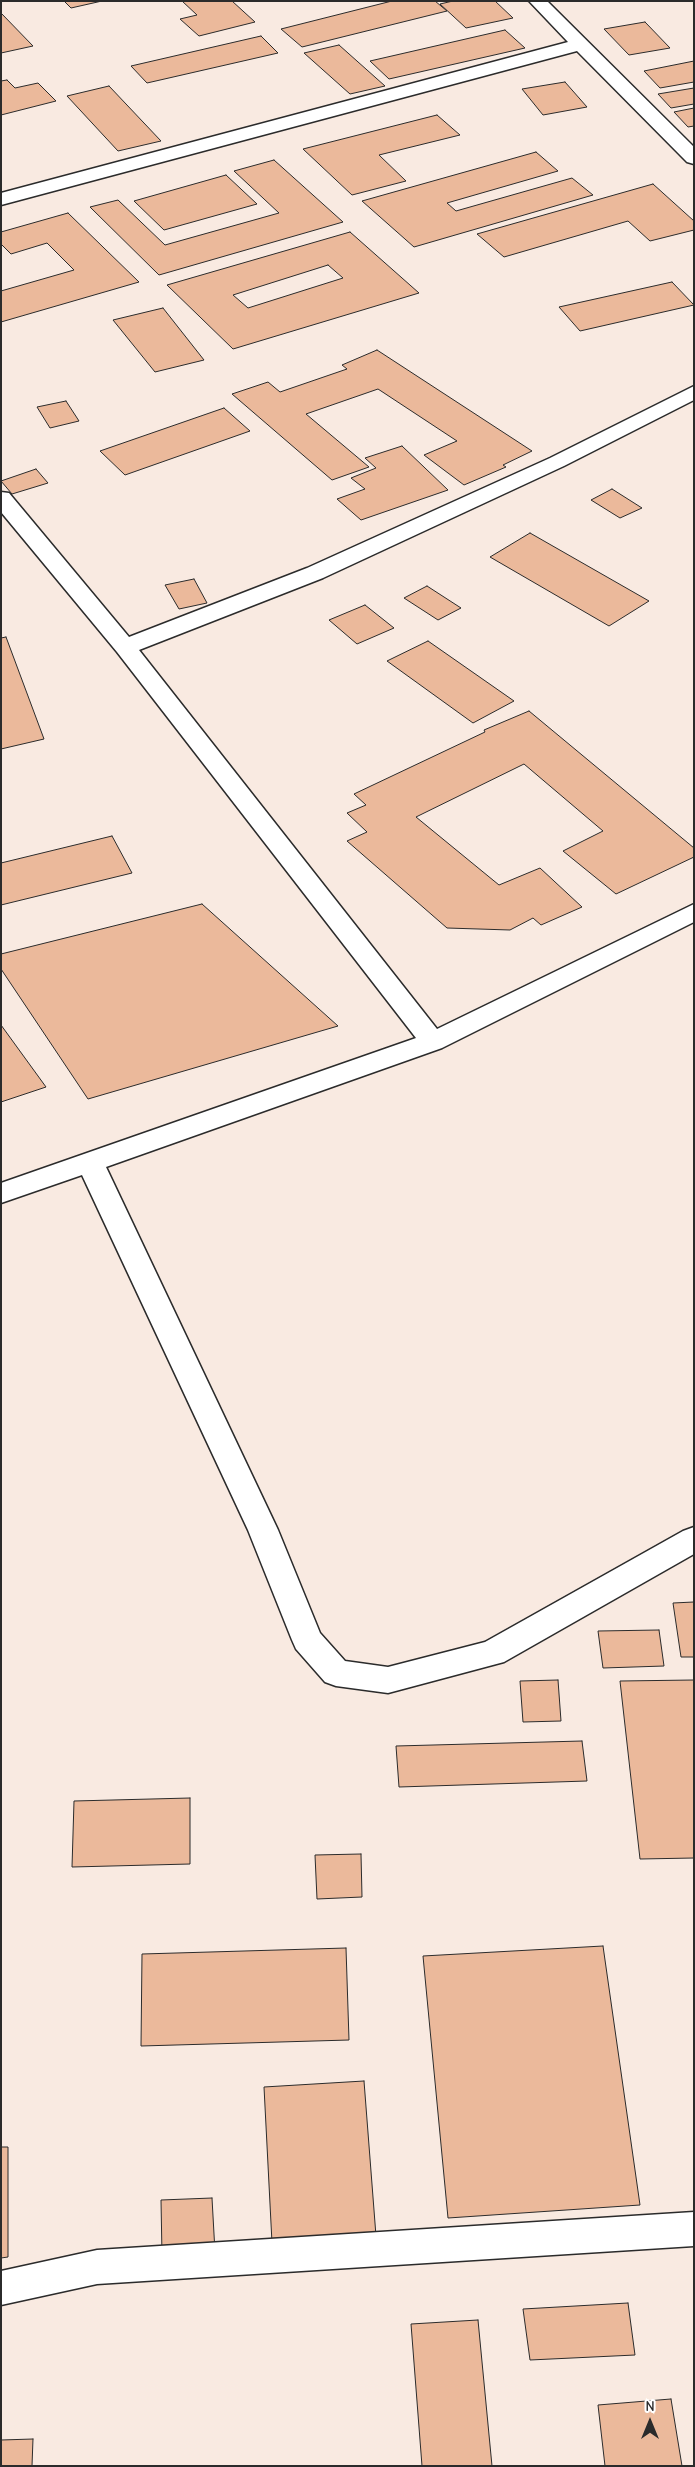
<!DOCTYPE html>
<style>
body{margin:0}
#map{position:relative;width:695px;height:2467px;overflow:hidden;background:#f9eae1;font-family:"Comic Neue",sans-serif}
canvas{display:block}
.frame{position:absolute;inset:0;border:2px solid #2b2b2b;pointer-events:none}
.north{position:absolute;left:625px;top:2397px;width:50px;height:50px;-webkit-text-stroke:4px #fff;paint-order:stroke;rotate:0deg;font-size:14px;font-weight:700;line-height:20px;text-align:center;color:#2b2b2b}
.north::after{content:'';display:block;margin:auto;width:18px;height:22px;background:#2b2b2b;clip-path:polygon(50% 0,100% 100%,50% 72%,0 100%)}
</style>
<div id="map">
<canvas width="695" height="2467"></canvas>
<div class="frame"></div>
<div class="north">N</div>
</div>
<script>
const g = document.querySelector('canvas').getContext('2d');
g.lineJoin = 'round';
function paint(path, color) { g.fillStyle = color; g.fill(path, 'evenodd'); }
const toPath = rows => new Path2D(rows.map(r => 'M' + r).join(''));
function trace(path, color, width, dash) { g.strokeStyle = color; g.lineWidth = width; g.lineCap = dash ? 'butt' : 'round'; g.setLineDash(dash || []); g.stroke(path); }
const building = toPath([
 [64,1,102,1,71,8,64,1],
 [182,1,232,1,255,22,199,36,180,19,197,15,182,1],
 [392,1,435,1,447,11,302,47,281,29,392,1],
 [453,1,495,1,513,18,466,28,440,4,453,1],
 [1,13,33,46,1,53,1,13],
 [645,22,670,48,629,55,604,29,645,22],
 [505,30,525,48,389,79,370,61,505,30],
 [261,36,278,53,147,83,131,66,261,36],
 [339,45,385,86,350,94,304,53,339,45],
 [694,61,694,82,660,88,644,71,694,61],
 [7,80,15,88,38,83,56,101,1,115,1,81,7,80],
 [565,82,587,107,543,115,522,89,565,82],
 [109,86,161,141,118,151,67,96,109,86],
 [694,88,694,104,671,108,658,94,694,88],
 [694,108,694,126,688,127,674,112,694,108],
 [437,115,460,135,379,155,406,181,352,195,303,149,437,115],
 [536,152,558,171,447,203,456,211,572,178,593,195,414,247,362,201,536,152],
 [274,160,343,222,159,275,90,207,118,200,165,245,279,213,234,171,274,160],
 [226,175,257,204,164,230,134,201,226,175],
 [653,184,694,221,694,230,650,241,628,221,504,257,477,234,653,184],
 [68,213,139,282,1,322,1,291,74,270,47,243,11,254,1,244,1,232,68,213],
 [350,232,419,293,233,349,167,285,350,232],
 [328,265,343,278,248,308,233,295,328,265],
 [672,282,694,305,580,331,559,307,672,282],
 [163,308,204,360,155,372,113,320,163,308],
 [377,350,532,451,503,465,506,467,464,485,424,455,457,441,378,389,306,414,369,467,332,480,232,394,268,382,280,392,347,369,342,365,377,350],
 [66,401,79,421,50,428,37,407,66,401],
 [224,408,250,431,125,475,100,451,224,408],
 [402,446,448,490,361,520,337,499,365,489,351,478,376,468,365,458,402,446],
 [36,469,48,483,12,494,1,481,36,469],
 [612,489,642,508,620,518,591,500,612,489],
 [530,533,649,601,609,626,490,557,530,533],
 [194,579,207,603,179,609,165,585,194,579],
 [427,586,461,608,438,620,404,598,427,586],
 [365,605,394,628,357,644,329,620,365,605],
 [6,637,44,739,1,749,1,638,6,637],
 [428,641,514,701,473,723,387,661,428,641],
 [529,711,694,848,694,857,616,894,563,851,603,831,524,764,416,817,499,885,540,868,582,907,541,925,533,918,510,930,447,928,347,841,367,832,347,813,366,805,354,794,485,732,484,730,529,711],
 [112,836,132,873,1,905,1,863,112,836],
 [202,904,338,1026,88,1099,1,969,1,954,202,904],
 [1,1025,46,1087,1,1102,1,1025],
 [694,1602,694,1657,681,1657,673,1603,694,1602],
 [659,1630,664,1666,603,1668,598,1631,659,1630],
 [558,1680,561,1721,523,1722,520,1681,558,1680],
 [694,1680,694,1858,640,1859,620,1681,694,1680],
 [582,1741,587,1781,399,1787,396,1746,582,1741],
 [190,1798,190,1864,72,1867,74,1801,190,1798],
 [361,1854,362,1897,317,1899,315,1855,361,1854],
 [603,1946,640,2205,448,2218,423,1956,603,1946],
 [346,1948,349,2040,141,2046,142,1954,346,1948],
 [364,2081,376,2236,272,2243,264,2087,364,2081],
 [1,2147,8,2147,8,2257,1,2258,1,2147],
 [212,2198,215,2252,162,2256,161,2200,212,2198],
 [628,2303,635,2355,530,2360,523,2309,628,2303],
 [478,2320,492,2466,422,2466,411,2324,478,2320],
 [671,2399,682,2466,605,2466,598,2405,671,2399],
 [33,2439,32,2466,1,2466,1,2440,33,2439]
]);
paint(building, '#ebb99b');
trace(building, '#2b2b2b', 1);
const minor = toPath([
 [529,1,547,1,694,147,694,164,687,162,577,51,1,205,1,193,568,42,529,1],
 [694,386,694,400,564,466,323,578,139,650,437,1029,694,904,694,922,442,1048,106,1167,278,1530,320,1633,345,1661,388,1667,485,1642,683,1531,694,1527,694,1554,504,1662,388,1693,336,1686,325,1682,296,1649,292,1640,248,1530,82,1175,1,1203,1,1183,416,1038,117,652,1,512,1,492,9,493,129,637,307,568,550,458,694,386],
 [694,2212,694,2246,97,2284,1,2305,1,2271,97,2250,694,2212]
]);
trace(minor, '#2b2b2b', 3);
paint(minor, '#fff');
</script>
